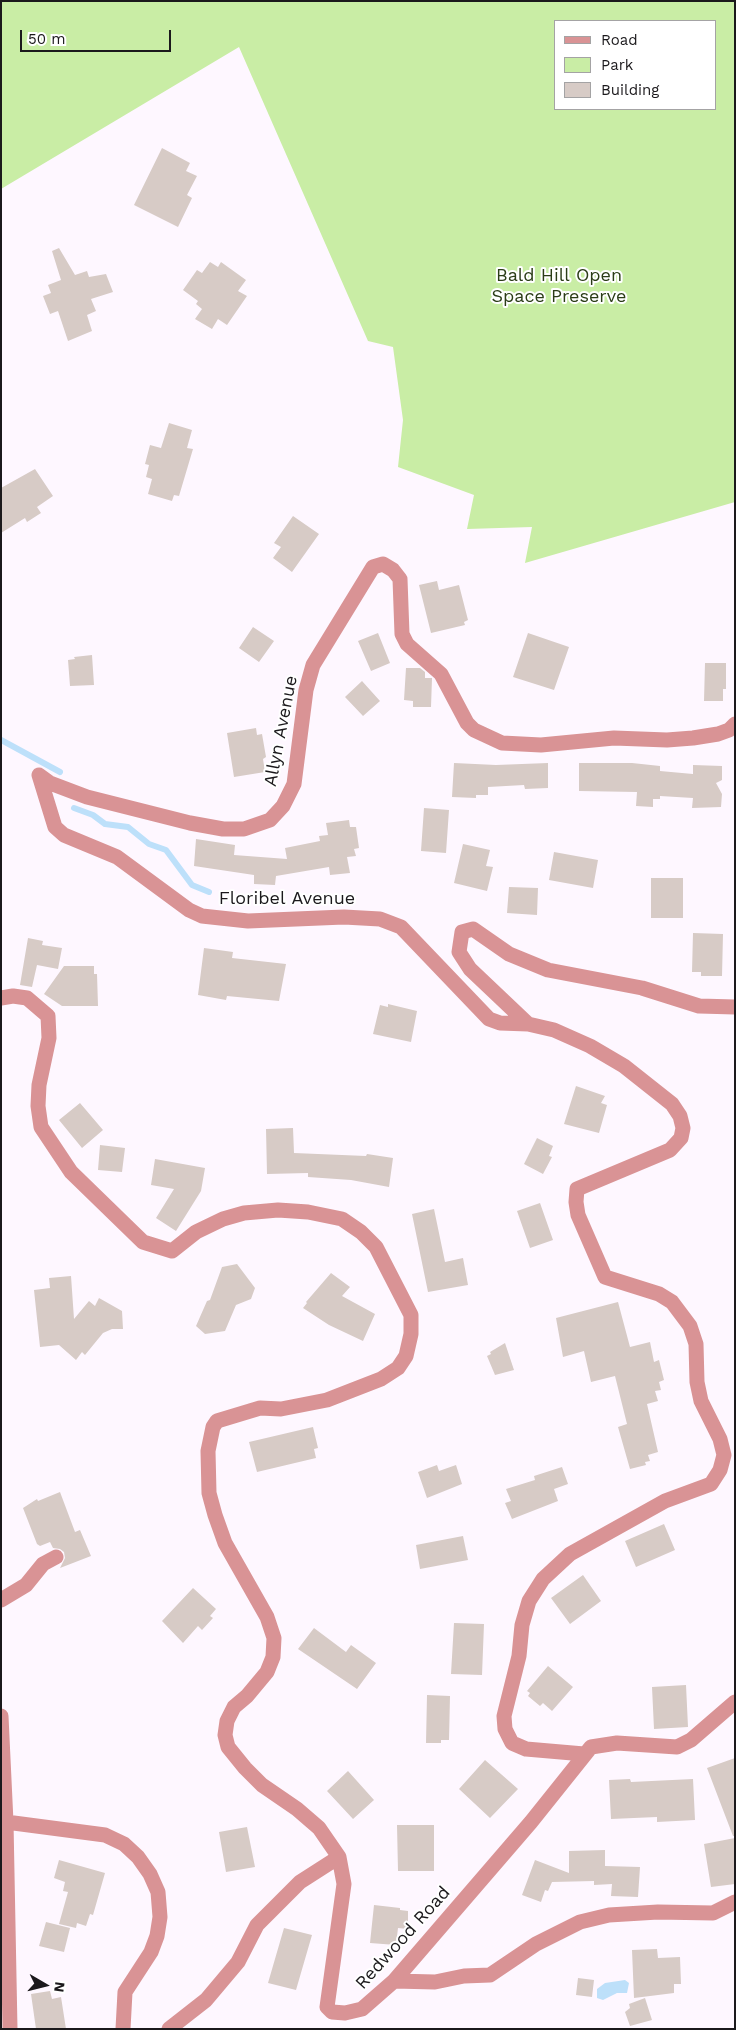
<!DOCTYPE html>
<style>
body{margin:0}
#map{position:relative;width:736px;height:2030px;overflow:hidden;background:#fef7ff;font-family:"Work Sans",sans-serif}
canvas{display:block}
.frame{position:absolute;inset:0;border:2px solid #1b191c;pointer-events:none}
.legend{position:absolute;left:554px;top:20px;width:162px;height:90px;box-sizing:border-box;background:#fff;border:1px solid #a4a3a4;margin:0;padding:6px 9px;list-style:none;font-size:15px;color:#1b191c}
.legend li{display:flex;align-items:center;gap:10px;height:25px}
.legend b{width:25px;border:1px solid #a4a3a4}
.north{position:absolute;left:20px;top:1960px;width:50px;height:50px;-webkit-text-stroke:4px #fff;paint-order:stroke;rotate:98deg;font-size:14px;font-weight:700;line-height:20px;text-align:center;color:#1b191c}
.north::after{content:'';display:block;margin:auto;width:18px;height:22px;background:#1b191c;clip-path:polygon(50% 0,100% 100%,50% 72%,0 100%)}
.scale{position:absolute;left:20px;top:30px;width:151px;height:22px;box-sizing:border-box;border:2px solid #1b191c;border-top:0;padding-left:6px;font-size:15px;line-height:18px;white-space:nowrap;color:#1b191c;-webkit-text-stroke:4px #fff;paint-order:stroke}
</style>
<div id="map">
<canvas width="736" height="2030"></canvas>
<div class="frame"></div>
<ul class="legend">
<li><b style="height:6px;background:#d99395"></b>Road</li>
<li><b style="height:14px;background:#c9eda5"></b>Park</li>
<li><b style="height:14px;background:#d7cbc6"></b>Building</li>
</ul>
<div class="north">N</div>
<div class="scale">50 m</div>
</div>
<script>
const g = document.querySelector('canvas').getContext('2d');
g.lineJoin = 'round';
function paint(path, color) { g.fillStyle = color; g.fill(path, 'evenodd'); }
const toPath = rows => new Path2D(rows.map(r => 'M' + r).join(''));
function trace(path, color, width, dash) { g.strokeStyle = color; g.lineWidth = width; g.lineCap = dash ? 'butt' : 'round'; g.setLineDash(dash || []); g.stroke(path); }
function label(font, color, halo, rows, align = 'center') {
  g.font = font + ' "Work Sans",sans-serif'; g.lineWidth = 4; g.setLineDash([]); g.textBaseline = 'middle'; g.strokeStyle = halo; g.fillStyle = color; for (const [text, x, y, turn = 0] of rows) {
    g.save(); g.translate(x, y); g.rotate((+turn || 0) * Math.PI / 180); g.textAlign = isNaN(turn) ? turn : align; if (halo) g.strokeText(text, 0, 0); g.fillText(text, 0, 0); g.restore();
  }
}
paint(toPath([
 [1,1,735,1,735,502,525,563,532,527,467,529,474,495,398,467,403,420,393,347,368,341,239,47,1,189],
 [555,21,715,21,715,109,555,109]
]), '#c9eda5');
paint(toPath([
 [625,1980,629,1983,627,1993,617,1993,603,2000,597,1998,597,1989,605,1983]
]), '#bde0fa');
trace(toPath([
 [1,740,60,772],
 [74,808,93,815,105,824,128,827,149,844,166,850,192,885,209,892]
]), '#bde0fa', 6);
paint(toPath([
 [162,148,190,163,186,171,197,176,187,195,192,198,178,227,134,205],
 [59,248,75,275,87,271,89,277,106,274,113,292,91,299,96,311,87,315,92,331,68,341,58,311,50,314,43,296,51,293,48,285,61,280,52,251],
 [210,262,218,267,221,262,246,280,238,291,247,296,227,325,218,319,212,329,195,319,202,309,196,304,198,301,183,290,197,270,202,273],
 [169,423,192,430,187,448,193,449,179,496,174,495,172,501,148,494,152,479,146,477,149,465,145,464,150,445,161,448],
 [35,469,53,496,37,507,41,513,27,522,25,518,1,533,1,488],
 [293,516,319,534,292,572,273,558,281,547,274,543],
 [437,581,439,590,459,585,468,620,464,622,465,625,431,633,419,585],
 [253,627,274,641,259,662,239,648],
 [378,633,390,663,371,671,358,641],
 [528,633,569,647,554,690,513,677],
 [92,655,94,685,70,686,68,660,75,659,74,657],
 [705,663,726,663,726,689,723,689,723,701,704,701],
 [406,668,420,668,425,672,425,678,432,678,431,707,413,707,413,701,404,700],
 [362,681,380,701,363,716,345,697],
 [256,728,257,735,262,734,266,757,263,759,265,772,234,777,227,733],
 [454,763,496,765,548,763,548,788,525,789,524,785,488,787,488,795,476,795,476,798,452,797],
 [579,763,632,763,660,766,660,771,693,774,693,765,722,766,722,780,716,783,722,794,721,807,692,808,693,798,660,796,660,799,653,799,653,807,636,806,637,792,579,791],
 [424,808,449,810,446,853,421,851],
 [349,820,350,827,356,827,359,848,354,849,356,856,347,857,350,873,330,875,329,867,276,876,275,885,254,884,254,875,194,866,196,839,235,845,234,855,287,859,285,848,320,841,319,836,328,835,326,823],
 [463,844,490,850,486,866,493,867,487,891,454,883],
 [554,852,598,860,593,888,549,880],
 [651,878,683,878,683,918,651,918],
 [509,887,538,888,537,915,507,913],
 [693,933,723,934,722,976,701,976,701,972,692,972],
 [28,938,43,941,42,945,62,948,58,969,37,965,32,987,20,985],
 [204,948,233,952,232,958,286,964,279,1001,227,996,226,1000,198,995],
 [64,966,94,966,94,974,97,974,98,1006,62,1006,44,994],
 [388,1004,417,1011,411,1042,373,1034,380,1005,388,1007],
 [576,1086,605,1096,601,1103,607,1105,599,1133,564,1124],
 [80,1103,103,1130,82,1148,59,1120],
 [293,1128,294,1153,366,1156,367,1154,393,1158,389,1187,351,1180,308,1177,308,1173,267,1174,266,1129],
 [537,1138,553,1146,549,1156,552,1157,543,1174,524,1164],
 [100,1145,125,1148,122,1172,98,1170],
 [155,1159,205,1168,201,1191,176,1231,156,1218,174,1189,151,1185],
 [540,1203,553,1240,530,1248,517,1211],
 [434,1209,445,1262,463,1258,468,1285,428,1292,412,1214],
 [237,1264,255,1288,251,1299,236,1305,225,1331,205,1334,196,1326,207,1301,210,1300,222,1267],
 [331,1273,350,1287,342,1296,375,1314,363,1341,329,1325,303,1308,307,1303,306,1302],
 [71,1276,74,1319,89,1301,95,1306,99,1298,122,1311,123,1329,112,1329,103,1333,85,1355,82,1352,76,1360,59,1345,40,1347,34,1290,50,1288,49,1278],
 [618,1302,630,1347,650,1342,654,1362,659,1360,664,1380,659,1382,661,1390,655,1391,658,1401,647,1404,658,1452,648,1455,650,1461,645,1462,646,1465,630,1469,618,1427,627,1424,615,1376,591,1382,584,1351,563,1357,556,1318],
 [505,1343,514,1370,495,1375,487,1356,491,1354,490,1352],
 [313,1427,318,1448,314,1449,316,1458,257,1472,249,1442],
 [437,1465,439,1471,456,1465,462,1484,427,1498,418,1472],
 [562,1467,568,1484,554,1489,558,1501,512,1519,505,1503,511,1501,506,1489,535,1480,534,1476],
 [60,1492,75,1532,80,1530,91,1556,60,1568,65,1558,64,1552,60,1549,53,1548,50,1542,40,1546,37,1544,23,1508,37,1499,38,1501],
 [664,1524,675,1550,636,1567,625,1541],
 [463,1536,468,1560,420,1569,416,1545],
 [583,1575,601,1601,570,1624,551,1598],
 [193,1588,216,1609,210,1616,213,1618,202,1630,198,1626,183,1643,162,1621],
 [454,1623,484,1624,482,1675,451,1674],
 [314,1628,346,1652,351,1645,376,1663,357,1689,298,1649],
 [548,1666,573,1687,552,1711,543,1703,540,1706,528,1696,530,1693,527,1691],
 [686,1685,688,1727,654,1729,652,1687],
 [427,1695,450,1696,449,1740,441,1740,441,1743,426,1743],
 [735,1758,735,1836,733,1836,707,1768],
 [485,1760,518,1789,490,1818,459,1789],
 [348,1771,374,1800,353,1819,327,1791],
 [630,1779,631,1782,693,1779,695,1820,657,1822,657,1817,611,1819,609,1780],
 [397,1825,434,1825,434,1871,398,1871],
 [247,1827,255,1867,226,1872,219,1832],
 [735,1838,735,1884,711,1887,704,1844],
 [605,1850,605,1866,640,1867,638,1897,611,1896,612,1884,594,1885,594,1881,552,1882,548,1891,545,1890,541,1902,522,1895,535,1860,569,1873,569,1851],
 [59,1860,105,1873,93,1915,90,1914,86,1926,77,1923,76,1928,59,1924,68,1892,63,1891,65,1882,54,1878],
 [374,1905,400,1908,400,1910,408,1911,408,1929,398,1928,396,1945,370,1943],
 [46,1922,70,1928,64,1952,39,1946],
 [284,1928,312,1935,296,1990,268,1983],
 [657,1949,658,1958,680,1957,681,1984,674,1984,674,1993,634,1998,632,1950],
 [578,1978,594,1980,592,1997,576,1995],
 [50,1991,52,1999,61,1997,66,2029,36,2029,31,1994],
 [645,1998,652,2020,630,2026,625,2012,630,2008,629,2004]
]), '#d7cbc6');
trace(toPath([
 [1,998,13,996,27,998,48,1016,49,1038,39,1085,38,1106,41,1127,71,1172,143,1242,172,1251,196,1232,223,1219,244,1213,278,1210,308,1212,342,1219,361,1232,376,1247,411,1315,411,1334,406,1356,398,1368,381,1379,327,1400,281,1409,260,1408,217,1421,213,1427,208,1451,209,1493,215,1515,225,1543,267,1617,274,1638,273,1657,267,1672,247,1696,234,1707,227,1721,225,1735,228,1747,245,1768,262,1785,297,1809,319,1828,339,1857,344,1884,327,2007,332,2012,345,2013,362,2009,394,1981,531,1822,591,1747,617,1743,677,1747,691,1740,735,1702],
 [528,1024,470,969,459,952,462,932,473,929,509,954,548,970,642,988,699,1006,735,1007],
 [1,1600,26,1585,43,1564,56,1557],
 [1,1716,6,1822],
 [584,1754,526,1749,512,1743,505,1729,504,1716,519,1656,522,1625,529,1601,543,1579,570,1554,665,1501,711,1484,720,1470,724,1455,720,1439,701,1401,697,1382,696,1344,690,1326,672,1302,659,1294,605,1277,578,1215,576,1202,577,1189,670,1150,681,1138,683,1128,680,1116,672,1104,624,1066,590,1046,554,1030,528,1024,500,1023,489,1019,401,927,380,919,344,917,248,921,202,916,189,910,117,857,64,835,55,827,39,775,50,783,87,797,190,823,223,829,244,829,270,820,283,806,294,784,306,690,313,665,373,567,383,564,393,570,400,579,402,634,407,644,441,674,467,723,474,730,502,743,541,745,614,738,667,740,693,738,718,734,729,730,735,724],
 [394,1981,435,1982,464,1976,490,1975,536,1944,580,1922,609,1915,658,1912,713,1913,735,1902],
 [10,2029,6,1822,105,1835,124,1844,138,1857,150,1874,158,1892,160,1917,157,1936,151,1952,125,1992,123,2029],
 [169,2029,206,2000,238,1962,257,1925,300,1882,339,1857]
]), '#d99395', 15);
label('18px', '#2b3d17', '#fff', [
 ["Bald Hill Open",559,276],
 ["Space Preserve",559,297]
]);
label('18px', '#1b191c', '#fff', [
 ["Allyn Avenue",281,731,-79],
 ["Floribel Avenue",287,899],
 ["Redwood Road",403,1938,-48]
]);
</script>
